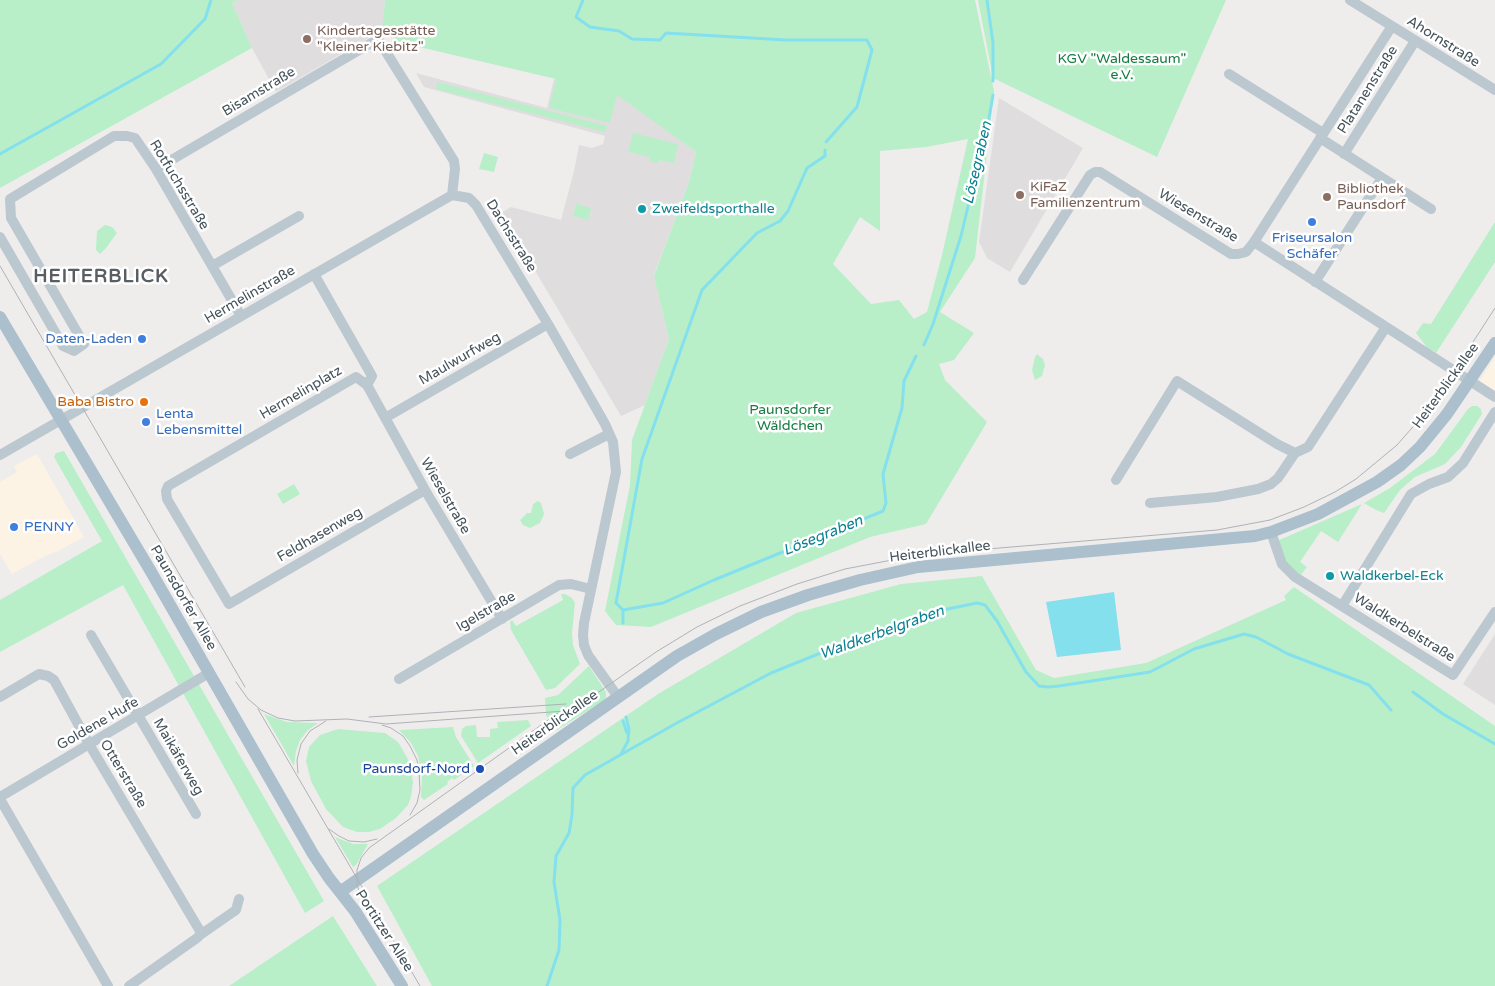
<!DOCTYPE html>
<meta charset="utf-8">
<style>
body{margin:0}
canvas{display:block;background:#efecec}
</style>
<canvas width="1495" height="986"></canvas>
<script>
const g = document.querySelector('canvas').getContext('2d');
g.lineJoin = 'round';
function paint(path, color) { g.fillStyle = color; g.fill(path, 'evenodd'); }
const toPath = rows => new Path2D(rows.map(r => 'M' + r).join(''));
function trace(path, color, width, dash) { g.strokeStyle = color; g.lineWidth = width; g.lineCap = dash ? 'butt' : 'round'; g.setLineDash(dash || []); g.stroke(path); }
function label(font, color, halo, rows, align = 'center') {
  g.font = font + ' "Varela Round",sans-serif'; g.lineWidth = 5; g.setLineDash([]); g.textBaseline = 'middle'; g.strokeStyle = halo; g.fillStyle = color; for (const [text, x, y, turn = 0] of rows) {
    g.save(); g.translate(x, y); g.rotate((+turn || 0) * Math.PI / 180); g.textAlign = isNaN(turn) ? turn : align; if (halo) g.strokeText(text, 0, 0); g.fillText(text, 0, 0); g.restore();
  }
}
paint(toPath([
 [1495,357,1495,397,1477,385],
 [37,454,84,537,56,552,45,556,12,574,0,554,0,482,17,472,14,466]
]), '#fcf3e4');
paint(toPath([
 [238,0,385,0,382,30,276,92,252,48,232,3],
 [416,73,547,108,554,79,611,93,617,94,696,152,689,182,654,275,669,339,645,405,621,416,501,213,511,207,561,220,574,171,579,145,592,148,603,144,605,136,424,87],
 [999,98,1083,148,1010,272,987,258,979,242],
 [1495,634,1495,705,1463,684]
]), '#e0dddf');
paint(toPath([
 [0,0,238,0,232,3,252,48,0,188],
 [385,0,975,0,994,91,975,258,940,312,974,333,954,360,939,364,945,380,987,422,926,524,870,537,651,627,616,625,605,611,630,485,632,440,669,339,654,276,689,182,696,152,617,95,610,123,549,108,556,79,398,42,382,30],
 [968,139,942,255,927,312,914,319,899,300,871,304,833,264,860,217,880,231,880,151,926,147],
 [978,0,1226,0,1157,157,993,78],
 [437,82,607,126,605,132,436,89],
 [633,133,678,144,674,163,659,160,657,163,649,161,650,157,628,152],
 [484,153,498,157,494,172,479,169],
 [576,204,591,208,588,220,573,216],
 [1495,222,1495,262,1436,353,1434,351,1428,349,1416,333,1423,323,1431,324],
 [105,225,112,227,117,233,106,248,100,254,96,250,97,231],
 [1037,354,1043,359,1045,365,1042,376,1035,380,1032,370,1035,357],
 [1472,406,1477,406,1481,409,1482,414,1461,447,1445,464,1415,477,1400,490,1384,513,1376,510,1364,503,1390,488,1435,454,1468,409],
 [64,451,324,901,305,913,123,585,0,652,0,600,102,541,54,457,56,453],
 [294,484,300,494,283,504,277,494],
 [538,501,541,503,544,514,540,523,530,528,523,525,520,520,527,513,531,513,533,504],
 [1362,504,1338,542,1321,531,1300,562,1307,567,1300,576,1285,563,1277,541],
 [982,576,1036,670,1054,678,1146,663,1286,600,1284,596,1294,587,1495,726,1495,986,432,986,377,886,658,694,796,613,901,584],
 [561,594,565,594,572,598,575,603,572,633,573,645,580,664,555,688,546,690,511,630,510,622,512,620,516,626,563,600],
 [589,666,606,692,606,699,557,730,546,715,545,698,558,695],
 [264,714,287,722,318,723,307,731,300,740,296,751,294,766],
 [528,720,531,726,478,763,461,736,462,729,466,726,476,725,477,737,490,737,490,729,498,728,497,722],
 [453,727,456,737,474,766,454,780,452,778,447,782,448,784,424,800,421,797,422,777,418,756,411,743,399,730],
 [338,729,385,733,398,742,409,761,413,782,411,797,408,805,396,818,380,829,369,832,357,832,343,827,326,809,311,781,306,761,309,747,320,735],
 [335,837,353,844,368,844,356,865,353,867],
 [333,916,377,986,229,986]
]), '#b8efc9');
paint(toPath([
 [1114,592,1121,650,1057,657,1046,602]
]), '#84e0ed');
trace(toPath([
 [583,0,576,17,590,27,619,31,632,39,660,40,666,33,786,40,867,40,872,50,857,107,826,142],
 [987,0,993,43,993,81],
 [0,154,161,64,205,19,211,0],
 [924,345,933,324,961,236,989,118,993,95],
 [623,610,616,603,642,459,702,290,757,233,780,221,788,211,807,168,825,156,825,150],
 [623,623,623,610,663,603,714,580,883,511,886,503,883,474,902,408,904,381,916,356],
 [1413,692,1443,714,1495,744],
 [623,721,627,733],
 [621,754,628,741,629,729,626,717],
 [547,986,559,950,560,920,554,882,556,856,569,833,572,815,573,788,585,775,675,724,771,673,868,634,928,613,977,603,985,605,997,621,1026,672,1039,686,1048,687,1059,686,1150,672,1194,649,1244,634,1256,637,1288,654,1369,685,1391,710]
]), '#84e0ed', 3);
trace(toPath([
 [1350,0,1495,90],
 [1229,74,1323,133],
 [1320,138,1431,209],
 [1344,154,1415,41],
 [156,169,378,39,454,161,455,169,452,195],
 [452,195,469,198,476,205,548,324,605,424,613,442,616,472,584,623,583,635,584,645,588,655,618,697],
 [0,237,63,346,74,351,84,344,11,218,10,199,114,136,127,136,135,138,156,169,241,316],
 [1254,242,1392,26],
 [212,266,299,216],
 [314,274,372,376,367,385],
 [1023,280,1090,175,1095,172,1100,172,1231,254,1238,254,1246,252,1254,242,1495,397],
 [1315,282,1382,178],
 [385,418,548,324],
 [570,454,609,434],
 [0,455,452,195],
 [1116,480,1177,381,1277,444,1295,453,1308,447,1386,327],
 [425,490,229,604,167,499,166,491,168,486,356,377,367,385,425,490,502,619],
 [1150,503,1217,497,1258,489,1271,484,1278,478,1295,453],
 [1271,532,1282,564,1295,577,1453,675,1495,612],
 [1342,606,1411,494,1429,484,1448,477,1463,463,1495,412],
 [91,635,196,814],
 [399,679,559,585,571,584,591,589],
 [0,697,39,674,48,676,54,680,89,744,200,931,200,935,197,938,129,986],
 [0,797,209,673],
 [0,799,108,986],
 [200,935,236,910,239,899]
]), '#bcc8cf', 10);
trace(toPath([
 [0,317,150,570,313,854,329,878,355,911,402,986],
 [340,892,677,656,716,634,761,612,808,595,860,580,918,567,1255,536,1271,532,1318,514,1377,482,1401,465,1420,447,1447,414,1495,343]
]), '#abbfcd', 12);
trace(toPath([
 [0,266,245,687],
 [236,682,248,699,261,710,278,718,295,721,347,719,386,724,565,711,580,705,656,652,697,627,740,606,797,584,845,569,892,560,939,553,1217,530,1270,520,1304,507,1335,492,1356,479,1397,445,1433,404,1495,308],
 [258,709,420,986],
 [369,717,566,704],
 [382,725,391,728,403,736,410,746,417,760,419,772,420,790,417,803,410,815],
 [298,773,297,760,301,744,310,731,326,721],
 [329,829,339,836,349,841,364,842,377,839],
 [362,901,357,884,357,870,361,858,369,848,558,713]
]), '#aeb2b7', 1);
for (const [x, y, r, color] of [
 [307,39,5,"#8d6e63"],
 [1020,195,5,"#8d6e63"],
 [1327,197,5,"#8d6e63"],
 [642,209,5,"#0f9aa8"],
 [1312,222,5,"#3f7fe0"],
 [142,339,5,"#3f7fe0"],
 [144,402,5,"#e8710a"],
 [146,422,5,"#3f7fe0"],
 [14,527,5,"#3f7fe0"],
 [1330,576,5,"#0f9aa8"],
 [480,769,5,"#1a4fb4"]
]) { const dot = new Path2D(); dot.arc(x, y, r, 0, 2 * Math.PI); g.fillStyle = color; g.fill(dot); trace(dot, '#fff', 2); }
label('14px', '#785e54', '#fff', [
 ["Kindertagesstätte",317,31],
 ["\"Kleiner Kiebitz\"",317,47],
 ["KiFaZ",1030,187],
 ["Familienzentrum",1030,203],
 ["Bibliothek",1337,189],
 ["Paunsdorf",1337,205]
], 'left');
label('14px', '#44525a', '#fff', [
 ["Ahornstraße",1443,42,32],
 ["Platanenstraße",1368,90,-58],
 ["Bisamstraße",259,92,-31],
 ["Rotfuchsstraße",179,185,59],
 ["Wiesenstraße",1198,216,31],
 ["Dachsstraße",511,236,58],
 ["Hermelinstraße",250,295,-30],
 ["Maulwurfweg",460,359,-30],
 ["Heiterblickallee",1446,386,-54],
 ["Hermelinplatz",301,393,-30],
 ["Wieselstraße",445,496,60],
 ["Feldhasenweg",320,535,-30],
 ["Heiterblickallee",940,552,-7],
 ["Paunsdorfer Allee",183,598,60],
 ["Igelstraße",486,612,-30],
 ["Waldkerbelstraße",1404,628,32],
 ["Heiterblickallee",555,723,-35],
 ["Goldene Hufe",98,724,-30],
 ["Maikäferweg",178,757,60],
 ["Otterstraße",123,774,59],
 ["Portitzer Allee",384,931,57]
]);
label('14px', '#147c40', '#fff', [
 ["KGV \"Waldessaum\"",1122,59],
 ["e.V.",1122,75],
 ["Paunsdorfer",790,410],
 ["Wäldchen",790,426]
]);
label('14px', '#0d838f', '#fff', [
 ["Zweifeldsporthalle",652,209],
 ["Waldkerbel-Eck",1340,576]
], 'left');
label('14px', '#366cbe', '#fff', [
 ["Friseursalon",1312,238,"center"],
 ["Schäfer",1312,254,"center"],
 ["Daten-Laden",132,339,"right"],
 ["Lenta",156,414],
 ["Lebensmittel",156,430],
 ["PENNY",24,527]
], 'left');
label('14px', '#c56008', '#fff', [
 ["Baba Bistro",134,402]
], 'right');
label('14px', '#164399', '#fff', [
 ["Paunsdorf-Nord",470,769]
], 'right');
label('italic 15px', '#0a8192', '#fff', [
 ["Lösegraben",978,163,-77],
 ["Lösegraben",823,536,-22],
 ["Waldkerbelgraben",882,633,-20]
]);
g.letterSpacing = '1px';
label('bold 19px', '#595e62', '#fff', [
 ["HEITERBLICK",101,277]
]);
g.letterSpacing = '0px';
</script>
